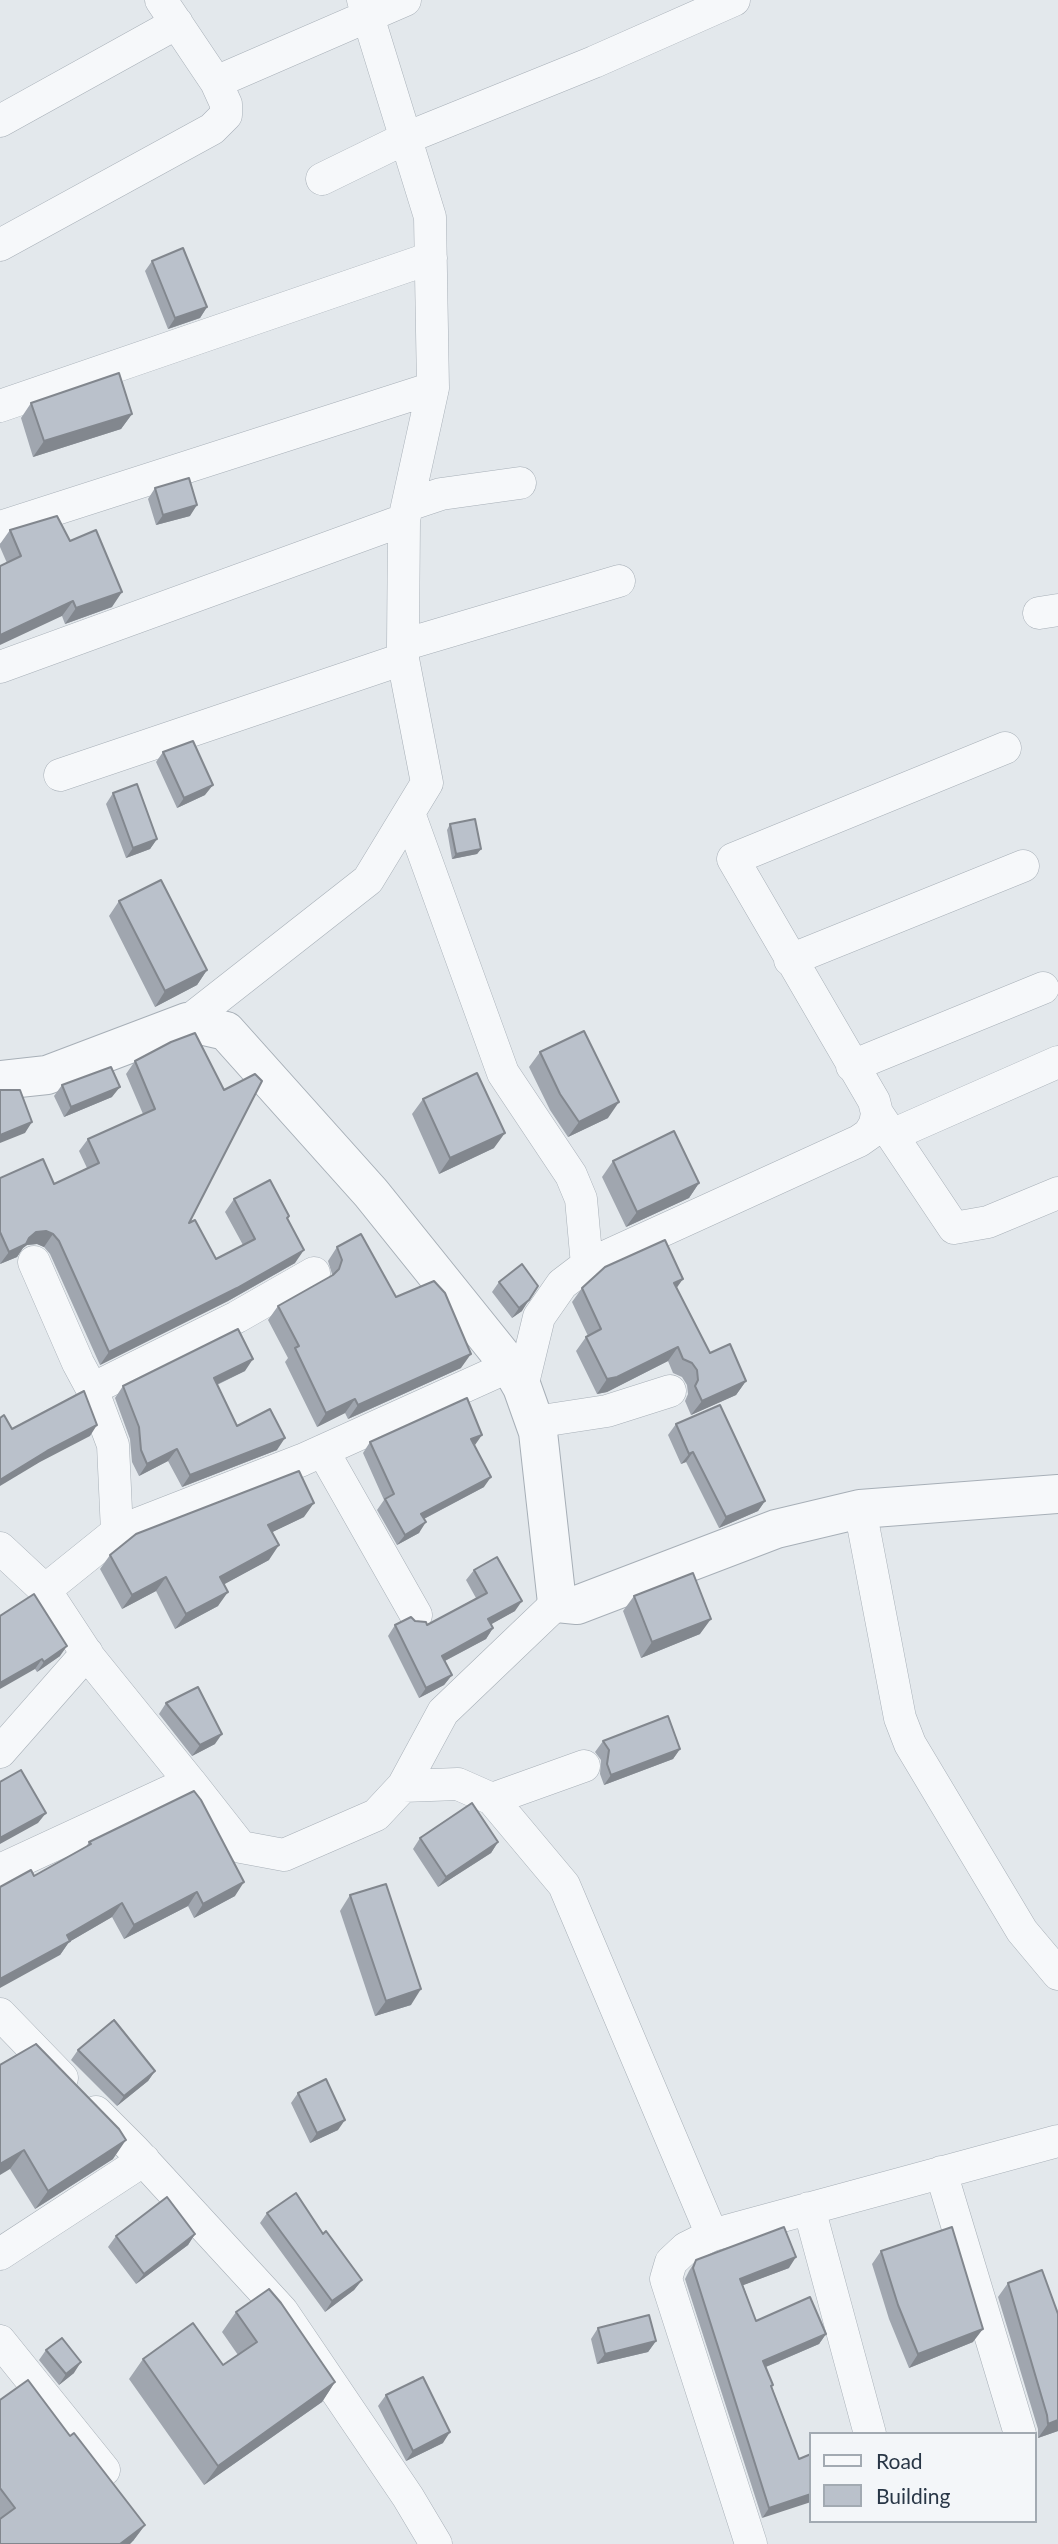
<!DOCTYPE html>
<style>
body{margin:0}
#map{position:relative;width:1058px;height:2544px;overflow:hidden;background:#e3e8ec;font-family:Lato,sans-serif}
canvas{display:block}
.legend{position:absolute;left:809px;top:2432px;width:228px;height:91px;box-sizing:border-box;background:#f3f6f9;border:2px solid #a2aab2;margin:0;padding:9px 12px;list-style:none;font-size:21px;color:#293747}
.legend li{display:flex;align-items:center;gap:14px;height:35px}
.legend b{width:35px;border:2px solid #a2aab2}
</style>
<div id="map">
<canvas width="1058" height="2544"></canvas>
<ul class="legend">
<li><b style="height:9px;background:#f6f8fa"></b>Road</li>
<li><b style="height:19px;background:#bac1cb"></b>Building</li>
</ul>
</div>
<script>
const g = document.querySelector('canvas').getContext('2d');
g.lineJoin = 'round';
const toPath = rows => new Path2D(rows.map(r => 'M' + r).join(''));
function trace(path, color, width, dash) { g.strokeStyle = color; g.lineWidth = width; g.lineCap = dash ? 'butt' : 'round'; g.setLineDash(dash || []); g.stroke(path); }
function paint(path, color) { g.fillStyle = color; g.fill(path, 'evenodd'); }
const minor = toPath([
 [216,82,405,0],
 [0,121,177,23],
 [322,179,406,138,594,62,734,0],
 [0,245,212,129,226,115,226,104,216,82,161,0],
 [0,406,431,258],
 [408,505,441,494,520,483],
 [0,527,433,388],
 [1039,613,1058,610],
 [403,645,619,581],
 [0,667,404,520],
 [60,775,403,659],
 [409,813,503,1073,571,1175,581,1199,587,1265],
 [790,960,1023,866],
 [187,1022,368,880,427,783,403,659,403,645,404,520,433,388,430,217,363,0],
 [852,1066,1043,988],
 [877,1113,954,1228,988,1222,1058,1193],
 [892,1135,1058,1062],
 [34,1262,78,1363,92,1389,113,1445,117,1532],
 [522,1387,539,1317,562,1284,587,1265,859,1141,869,1134,875,1124,877,1113,874,1101,733,859,1005,748],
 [92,1389,237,1317,314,1273],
 [535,1422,607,1411,670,1391],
 [323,1451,416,1615],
 [860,1509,900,1718,910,1744,1022,1931,1058,1974],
 [0,1548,45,1590,89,1657,190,1782],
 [45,1590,117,1532,302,1460,510,1366],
 [0,1752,87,1653],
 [403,1786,458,1784,492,1799,564,1885,712,2235,1058,2141],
 [492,1799,584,1766],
 [0,1870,190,1782,241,1847,284,1855,376,1815,403,1786,443,1712,557,1603],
 [0,2014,62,2078],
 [96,2112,134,2150,282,2311,408,2497,436,2544],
 [941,2172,1020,2434],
 [809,2208,870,2434],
 [712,2235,686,2248,671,2262,666,2279,751,2544],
 [0,2254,144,2160],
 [0,2341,104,2470]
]);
const tertiary = toPath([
 [0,1080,47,1075,187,1022,226,1031,371,1193,510,1366,522,1387,538,1432,557,1603,577,1605,776,1529,860,1509,1058,1494]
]);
trace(minor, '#a7afb7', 33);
trace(tertiary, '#a7afb7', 40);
trace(minor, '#f6f8fa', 32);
trace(tertiary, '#f6f8fa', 38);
paint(toPath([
 [152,261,207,307,200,318,168,329,145,271],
 [31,403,132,414,121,429,33,457,21,418],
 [155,488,190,516,156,525,148,499],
 [10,530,70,541,112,607,65,624,62,616,7,563,0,547,0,544],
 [163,752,205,795,177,808,156,762],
 [113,793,157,839,150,849,126,858,106,804],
 [450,824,481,849,477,854,452,859,447,830],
 [119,901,207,970,197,985,155,1007,109,916],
 [171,1042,189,1223,216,1259,243,1245,225,1212,234,1199,289,1216,288,1219,295,1263,228,1301,100,1365,50,1254,44,1247,37,1244,27,1245,23,1248,17,1257,0,1264,0,1178,54,1184,87,1168,79,1151,88,1139,143,1114,126,1074,135,1061],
 [540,1052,608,1118,568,1137,550,1110,529,1067],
 [62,1085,112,1097,64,1117,54,1096],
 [423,1099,494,1148,439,1174,412,1114],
 [613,1161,699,1183,689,1198,626,1227,602,1177],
 [337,1247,396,1297,461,1368,348,1419,345,1413,317,1427,285,1362,288,1358,268,1320,278,1306,332,1276,332,1274,328,1261],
 [499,1282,522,1311,512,1318,492,1292],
 [582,1288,677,1288,710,1353,746,1381,736,1395,691,1415,685,1401,688,1394,687,1385,682,1377,673,1373,668,1361,607,1392,597,1394,576,1351,586,1337,588,1336,572,1302],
 [245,1371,217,1385,237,1426,277,1450,182,1487,168,1461,139,1476,132,1462,130,1439,115,1398,123,1386],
 [676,1424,765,1501,758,1511,719,1528,686,1462,681,1464,668,1435],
 [370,1442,484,1487,424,1519,419,1533,397,1545,377,1510,384,1500,363,1453],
 [304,1517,272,1532,269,1560,224,1584,218,1606,175,1629,156,1591,122,1609,100,1569,110,1555],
 [474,1570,515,1611,491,1624,493,1628,486,1639,445,1661,452,1675,444,1685,419,1698,388,1636,395,1625,415,1621,427,1625,476,1598,466,1580],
 [634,1596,700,1634,641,1658,623,1611],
 [0,1616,60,1656,37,1672],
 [166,1703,215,1744,192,1756,159,1714],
 [603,1741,680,1749,673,1759,604,1785,600,1774,601,1760,595,1752],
 [420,1838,498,1842,491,1853,438,1887,413,1849],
 [89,1842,235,1896,194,1918,188,1906,124,1939,112,1917,69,1942,60,1955,34,1876,86,1847],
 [350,1895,411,2005,375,2016,340,1911],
 [78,2050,155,2071,148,2081,117,2106,71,2060],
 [0,2065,113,2159,35,2209,10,2169],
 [298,2093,338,2130,310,2143,291,2103],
 [267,2213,323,2234,362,2280,354,2290,325,2312,260,2223],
 [195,2234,188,2245,136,2284,108,2247,116,2236],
 [881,2251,973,2342,909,2368,889,2319,872,2264],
 [696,2260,789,2268,743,2285,756,2321,826,2334,819,2344,766,2367,772,2387,799,2459,811,2454,762,2518,685,2279,689,2271],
 [1008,2283,1058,2431,1038,2438,1038,2429,998,2297],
 [236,2312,335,2382,322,2402,204,2485,129,2379,143,2359,223,2365,238,2355,222,2332],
 [598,2328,656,2341,648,2352,597,2364,591,2339],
 [46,2350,74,2373,59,2385,39,2360],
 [386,2395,443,2443,406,2461,378,2406],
 [0,2400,70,2436,145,2525,133,2541,0,2544]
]), '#a0a6af');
paint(toPath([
 [207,307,200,318,168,329,175,318],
 [132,414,121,429,33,457,44,441],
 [197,505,190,516,156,525,163,515],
 [122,592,112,607,65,624,76,608],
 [73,601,62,616,0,645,0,635],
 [213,785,205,795,177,808,184,798],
 [157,839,150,849,126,858,133,848],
 [481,849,477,854,452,859,456,854],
 [207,970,197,985,155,1007,165,991],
 [120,1087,112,1097,64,1117,71,1107],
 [619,1102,608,1118,568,1137,579,1122],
 [32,1122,25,1133,0,1143,0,1135],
 [505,1133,494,1148,439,1174,450,1158],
 [699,1183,689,1198,626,1227,637,1212],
 [46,1231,53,1234,44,1247,37,1244,27,1245,23,1248,17,1257,0,1264,9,1252,36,1232],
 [304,1250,295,1263,228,1301,100,1365,109,1352],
 [683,1279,673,1293,674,1283],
 [529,1300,522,1311,512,1318,519,1308],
 [678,1347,668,1361,607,1392,597,1394,607,1379],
 [471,1354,461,1368,348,1419,358,1405],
 [253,1359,245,1371,205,1390,214,1378],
 [746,1381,736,1395,691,1415,702,1401],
 [355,1399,345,1413,317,1427,326,1413],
 [97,1425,90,1436,40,1462,0,1486,0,1480,47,1451],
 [482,1435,475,1445,471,1439],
 [285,1438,277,1450,182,1487,190,1475],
 [177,1449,168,1461,139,1476,147,1464],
 [693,1452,686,1462,681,1464,689,1454],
 [491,1477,484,1487,414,1524,421,1514],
 [765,1501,758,1511,719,1528,726,1517],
 [314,1503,304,1517,258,1539,268,1525],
 [426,1522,419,1533,397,1545,405,1535],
 [279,1545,269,1560,210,1592,220,1577],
 [166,1577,156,1591,122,1609,132,1595],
 [228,1592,218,1606,175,1629,186,1614],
 [522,1601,515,1611,481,1630,488,1619],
 [711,1619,700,1634,641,1658,652,1642],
 [493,1628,486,1639,435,1666,442,1656],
 [67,1646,60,1656,37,1672,44,1662],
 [42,1659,35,1669,0,1689,0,1683],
 [452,1675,444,1685,419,1698,426,1688],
 [222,1734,215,1744,192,1756,200,1745],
 [680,1749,673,1759,604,1785,611,1775],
 [46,1813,38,1823,0,1844,0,1838],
 [498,1842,491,1853,438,1887,446,1877],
 [244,1882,235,1896,194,1918,203,1904],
 [197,1892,188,1906,124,1939,134,1925],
 [122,1903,112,1917,69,1942,60,1955,0,1988,0,1979,67,1935],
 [421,1989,411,2005,375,2016,386,2001],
 [155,2071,148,2081,117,2106,124,2096],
 [345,2120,338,2130,310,2143,317,2133],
 [126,2140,113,2159,35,2209,48,2191],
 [24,2150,10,2169,0,2175,0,2164],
 [195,2234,188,2245,136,2284,144,2274],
 [796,2257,789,2268,733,2289,740,2279],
 [362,2280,354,2290,325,2312,332,2301],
 [983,2329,973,2342,909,2368,918,2354],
 [826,2334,819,2344,756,2371,763,2361],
 [656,2341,648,2352,597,2364,605,2354],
 [81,2362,74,2373,59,2385,66,2374],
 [335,2382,322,2402,204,2485,218,2466],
 [1058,2420,1058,2431,1038,2438,1048,2424],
 [450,2432,443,2443,406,2461,413,2451],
 [811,2494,811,2502,762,2518,769,2508],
 [145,2525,133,2541,130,2544,120,2544]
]), '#82878e');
const building = toPath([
 [183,248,207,307,175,318,152,261,183,248],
 [119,373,132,414,44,441,31,403,119,373],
 [189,478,197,505,163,515,155,488,189,478],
 [57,516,70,541,96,530,122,592,76,608,73,601,0,635,0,566,21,556,10,530,57,516],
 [193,741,213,785,184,798,163,752,193,741],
 [137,784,157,839,133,848,113,793,137,784],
 [475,819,481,849,456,854,450,824,475,819],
 [161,880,207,970,165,991,119,901,161,880],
 [584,1031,619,1102,579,1122,560,1094,540,1052,584,1031],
 [195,1033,224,1090,255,1074,262,1081,189,1223,195,1220,216,1259,255,1239,234,1199,270,1180,289,1216,287,1218,304,1250,237,1288,109,1352,59,1241,53,1234,46,1231,36,1232,29,1238,26,1244,9,1252,0,1232,0,1178,43,1159,54,1184,99,1163,88,1139,155,1109,135,1061,171,1042,195,1033],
 [111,1067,120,1087,71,1107,62,1085,111,1067],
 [477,1073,505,1133,450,1158,423,1099,477,1073],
 [0,1090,20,1090,32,1122,0,1135,0,1090],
 [674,1131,699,1183,637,1212,613,1161,674,1131],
 [361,1234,396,1297,434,1281,445,1293,471,1354,358,1405,355,1399,326,1413,295,1348,299,1346,278,1306,333,1275,339,1269,342,1260,337,1247,361,1234],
 [665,1240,683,1279,674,1283,710,1353,730,1344,746,1381,702,1401,695,1386,698,1380,697,1370,692,1363,683,1359,678,1347,617,1377,607,1379,586,1337,601,1329,582,1288,605,1267,665,1240],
 [522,1264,538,1286,529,1300,519,1308,499,1282,522,1264],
 [238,1329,253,1359,214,1378,237,1426,270,1409,285,1438,190,1475,177,1449,147,1464,141,1450,139,1427,123,1386,238,1329],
 [84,1391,97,1425,47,1451,0,1480,0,1418,4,1415,12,1429,84,1391],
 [467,1398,482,1435,471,1439,491,1477,421,1514,426,1522,405,1535,385,1499,394,1494,370,1442,467,1398],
 [720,1405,765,1501,726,1517,693,1452,689,1454,676,1424,720,1405],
 [299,1471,314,1503,268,1525,279,1545,220,1577,228,1592,186,1614,166,1577,132,1595,110,1555,136,1534,299,1471],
 [497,1557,522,1601,488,1619,493,1628,442,1656,452,1675,426,1688,395,1625,411,1617,415,1621,426,1622,427,1625,487,1593,474,1570,497,1557],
 [693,1573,711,1619,652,1642,634,1596,693,1573],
 [34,1594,67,1646,44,1662,42,1659,0,1683,0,1616,34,1594],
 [198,1687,222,1734,200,1745,166,1703,198,1687],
 [668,1716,680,1749,611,1775,607,1764,609,1750,603,1741,668,1716],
 [21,1770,46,1813,0,1838,0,1782,21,1770],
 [194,1791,201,1800,244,1882,203,1904,197,1892,134,1925,122,1903,67,1935,70,1941,0,1979,0,1887,31,1870,34,1876,91,1844,89,1842,194,1791],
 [472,1803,498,1842,446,1877,420,1838,472,1803],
 [386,1884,421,1989,386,2001,350,1895,386,1884],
 [114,2020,155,2071,124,2096,78,2050,114,2020],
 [36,2044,119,2129,126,2140,48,2191,24,2150,0,2164,0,2065,36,2044],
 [326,2079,345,2120,317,2133,298,2093,326,2079],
 [296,2193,323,2234,326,2231,362,2280,332,2301,267,2213,296,2193],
 [167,2197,195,2234,144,2274,116,2236,167,2197],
 [784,2227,796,2257,740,2279,756,2321,810,2297,826,2334,763,2361,773,2385,771,2386,799,2459,811,2454,811,2494,769,2508,693,2268,696,2260,784,2227],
 [952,2227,983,2329,918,2354,898,2305,881,2251,952,2227],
 [1042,2270,1058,2314,1058,2420,1048,2424,1047,2415,1008,2283,1042,2270],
 [269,2289,281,2303,335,2382,218,2466,143,2359,193,2323,223,2365,257,2342,236,2312,269,2289],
 [649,2315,656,2341,605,2354,598,2328,649,2315],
 [62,2338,81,2362,66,2374,46,2350,62,2338],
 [423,2377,450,2432,413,2451,386,2395,423,2377],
 [28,2380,70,2436,74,2433,145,2525,120,2544,0,2544,0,2519,15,2508,0,2488,0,2400,28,2380]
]);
paint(building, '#bac1cb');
trace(building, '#82878e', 2);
</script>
